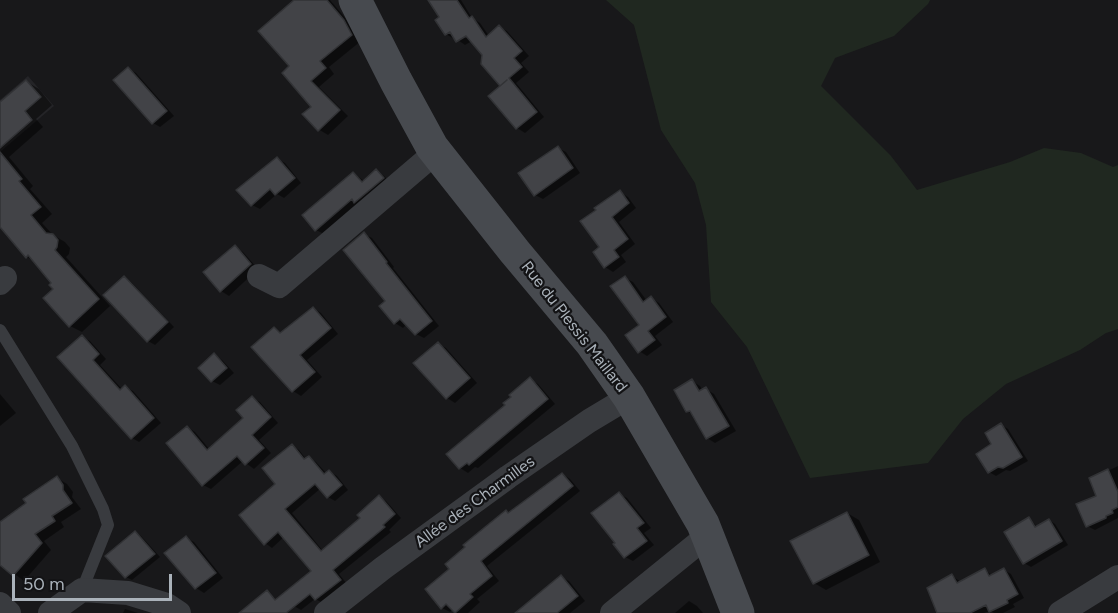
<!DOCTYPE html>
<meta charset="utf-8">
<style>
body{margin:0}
#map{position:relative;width:1118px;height:613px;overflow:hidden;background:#18181a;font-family:Figtree,sans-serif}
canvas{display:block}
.scale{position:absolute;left:12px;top:574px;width:160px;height:27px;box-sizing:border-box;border:3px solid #aab2ba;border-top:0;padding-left:8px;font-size:18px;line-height:21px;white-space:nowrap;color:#aab2ba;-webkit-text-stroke:4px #131315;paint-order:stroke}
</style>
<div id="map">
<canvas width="1118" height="613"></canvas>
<div class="scale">50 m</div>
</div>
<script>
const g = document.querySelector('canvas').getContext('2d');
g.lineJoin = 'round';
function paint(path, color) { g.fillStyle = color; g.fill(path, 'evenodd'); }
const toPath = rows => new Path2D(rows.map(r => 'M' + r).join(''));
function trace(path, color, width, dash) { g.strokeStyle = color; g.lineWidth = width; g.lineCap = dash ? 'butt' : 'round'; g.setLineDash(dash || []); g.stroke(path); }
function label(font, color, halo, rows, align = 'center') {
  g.font = font + ' Figtree,sans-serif'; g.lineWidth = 4.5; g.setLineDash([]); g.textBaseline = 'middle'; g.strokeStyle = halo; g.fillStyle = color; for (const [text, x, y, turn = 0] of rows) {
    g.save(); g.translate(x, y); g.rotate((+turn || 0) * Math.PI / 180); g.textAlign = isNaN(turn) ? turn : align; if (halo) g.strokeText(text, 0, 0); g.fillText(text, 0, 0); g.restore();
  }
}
paint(toPath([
 [28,76,54,106,0,152,0,100]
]), '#242427');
paint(toPath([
 [606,0,930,0,928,4,894,36,835,58,821,86,891,156,917,190,1010,162,1044,148,1081,153,1113,167,1118,165,1118,329,1106,333,1080,350,1006,384,963,419,928,463,810,478,747,347,711,302,706,225,695,183,661,130,634,25]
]), '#202820');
paint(toPath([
 [296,0,330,0,353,27,361,41,329,67,334,74,319,87,348,116,328,135,318,129,313,107,291,67],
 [431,0,461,0,472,18,480,23,489,36,499,27,507,31,529,56,521,63,529,72,516,83,544,117,525,133,517,128,490,96,502,86,484,54,472,41,465,45,455,38,454,39,446,34,442,18],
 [128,69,136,73,174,116,160,127,153,123],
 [27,82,39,89,52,105,36,119,43,127,9,157,33,186,30,189,52,214,42,223,53,235,65,242,70,248,69,254,66,257,110,306,82,332,70,326,53,283,35,262,27,257,0,225,0,104],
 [558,148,566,152,580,173,543,199,535,195],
 [277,159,285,163,301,183,284,198,277,194,260,209,252,205],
 [376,171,384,176,391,183,324,234,316,230,353,173,364,181],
 [620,192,628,197,636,208,619,222,635,244,621,255,626,262,613,272,605,267,601,248,598,210],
 [364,234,372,238,394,267,393,268,439,326,424,338,416,334,407,324,403,328,395,323,381,306,387,301],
 [235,247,243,252,258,269,229,296,221,291,205,272],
 [125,278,131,282,174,327,155,345,148,341],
 [625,278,633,282,647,301,651,298,659,303,673,322,655,336,662,345,647,356,639,351,641,325],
 [313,308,321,313,338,334,307,360,322,377,301,396,293,391,253,347,274,328,282,333],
 [82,337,90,341,106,359,100,365,122,389,125,387,133,391,161,423,139,442,132,438,59,358],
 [438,344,446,348,477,383,455,403,447,398],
 [215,355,222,360,234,373,220,385,212,381],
 [530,379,538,384,555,404,478,468,475,467,468,473,460,468],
 [692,381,700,386,703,391,706,389,714,394,736,431,715,443,707,438,694,415,687,411],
 [0,394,16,413,0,426],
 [252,398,260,402,278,423,259,440,271,453,254,469,243,461,211,489,203,485,187,427,195,432,210,450,245,418],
 [1001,425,1008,429,1028,461,1010,471,1006,470,996,476,989,472,993,445],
 [292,446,299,450,306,459,309,457,316,462,327,474,330,472,337,476,348,490,335,501,328,497,321,488,292,513,323,551,362,519,379,497,386,501,401,518,389,530,391,532,339,574,347,584,323,603,315,599,301,610,294,606,313,571,284,537,272,548,265,543,278,484],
 [1118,466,1118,518,1095,530,1087,526,1098,496,1091,479],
 [562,474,570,479,580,491,487,566,499,581,477,599,480,602,468,613,456,613,453,609,450,612,442,608,451,569,509,514],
 [57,478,67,484,73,492,72,497,81,509,61,522,64,527,44,541,51,550,24,581,0,563,0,521,1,522,28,503],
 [619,494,627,498,651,528,644,533,654,545,633,561,625,557],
 [847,513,859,520,880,562,826,590,814,583],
 [1029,519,1038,527,1049,520,1055,524,1068,545,1031,567,1024,563],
 [135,532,141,536,160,557,132,580,126,577],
 [186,538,194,542,223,578,204,593,196,588,167,553],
 [985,570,993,576,1004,570,1011,574,1024,598,1013,604,1015,607,1003,613,994,613,990,611,984,613,939,613,952,576,961,582],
 [561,577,569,581,585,601,570,613,531,613],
 [689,601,697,606,703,613,675,613],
 [125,609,138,613,123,613]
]), '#0007');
const building = toPath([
 [294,0,327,0,344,20,352,35,320,61,326,68,311,81,340,110,318,131,302,114,311,107,282,73,289,66,258,31,294,0],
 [428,0,457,0,469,18,472,16,486,37,499,25,522,51,514,58,522,67,509,78,537,112,516,129,488,96,507,80,500,86,481,64,482,55,466,36,456,42,450,32,445,35,435,20,439,17,428,0],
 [128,67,167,111,152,124,113,80,128,67],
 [26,80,41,97,25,111,32,120,0,148,0,102,26,80],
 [558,146,573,168,534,196,518,173,558,146],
 [0,152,22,179,19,181,41,207,31,215,46,233,53,234,58,240,57,247,55,250,99,299,69,327,43,298,53,289,49,285,51,283,28,255,26,258,0,227,0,152],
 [277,157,295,178,275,195,270,189,251,206,236,190,277,157],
 [376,169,384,178,354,203,352,199,315,231,302,215,353,172,362,182,376,169],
 [620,190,629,203,612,217,628,239,614,250,619,257,604,268,593,252,599,247,580,221,596,210,594,208,620,190],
 [364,232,387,262,386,263,432,321,415,335,400,319,394,324,379,306,385,301,343,250,364,232],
 [235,245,251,264,220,292,203,272,235,245],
 [124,276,168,322,147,342,103,295,124,276],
 [625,276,643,302,651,296,666,317,648,331,655,340,638,353,625,335,639,325,610,286,625,276],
 [313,307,331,328,300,355,315,372,292,392,251,347,274,327,280,333,313,307],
 [82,335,99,354,93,360,120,390,125,385,154,418,131,439,57,357,82,335],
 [438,342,470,378,446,399,413,363,438,342],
 [214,353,227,368,211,382,198,368,214,353],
 [530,377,548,399,469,465,467,463,459,469,446,454,505,405,503,403,511,397,509,395,530,377],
 [692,379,699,391,706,387,729,426,706,439,690,411,686,412,674,390,692,379],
 [252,396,271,417,252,435,264,448,245,465,237,456,202,486,166,443,187,426,207,450,243,418,236,410,252,396],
 [1001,423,1022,457,1003,468,998,467,988,473,976,454,991,444,985,433,1001,423],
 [292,444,304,459,309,456,324,474,329,470,342,485,327,498,315,484,285,509,321,551,360,518,357,515,379,495,395,514,383,525,385,527,333,570,341,580,315,600,310,594,286,613,239,613,267,590,275,600,311,571,278,532,264,545,239,515,275,484,262,468,292,444],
 [1108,469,1118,492,1118,507,1112,510,1113,513,1106,516,1106,518,1086,527,1076,504,1096,496,1089,478,1108,469],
 [562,473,573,486,481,561,492,576,470,594,473,597,455,613,446,604,441,609,425,589,449,569,445,564,465,547,463,545,506,510,508,513,562,473],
 [57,476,63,485,63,490,72,503,52,516,55,521,35,534,42,543,13,576,0,565,0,522,26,503,23,499,57,476],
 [619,492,644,523,637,528,647,541,624,558,613,544,615,543,591,513,619,492],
 [847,512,869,555,813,584,790,541,847,512],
 [1029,517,1035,527,1049,519,1062,541,1023,564,1004,532,1029,517],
 [135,531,155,554,125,578,105,556,135,531],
 [186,536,216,573,195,589,164,553,186,536],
 [985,568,989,576,1004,568,1018,594,1007,600,1008,603,989,612,986,605,970,613,937,613,927,588,952,574,957,583,985,568],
 [561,575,578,596,557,613,515,613,561,575]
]);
paint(building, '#424347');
trace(building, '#323336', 1.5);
trace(toPath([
 [0,330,72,446,103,509,108,525,82,590]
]), '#393b3f', 12);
trace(toPath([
 [259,276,279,286,436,152],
 [0,283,5,278],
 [0,604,9,613],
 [50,613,82,590,128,593,167,605,179,613],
 [326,613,383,568,508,477,589,421,629,397],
 [612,613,697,544,709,540],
 [1060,613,1118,577]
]), '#393b3f', 24);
trace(toPath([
 [355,0,396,81,432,147,515,252,592,344,629,397,703,524,738,613]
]), '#474a4f', 33);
label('16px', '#aab2ba', '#131315', [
 ["Rue du Plessis Maillard",574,327,52],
 ["Allée des Charmilles",475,502,-36]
]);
</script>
